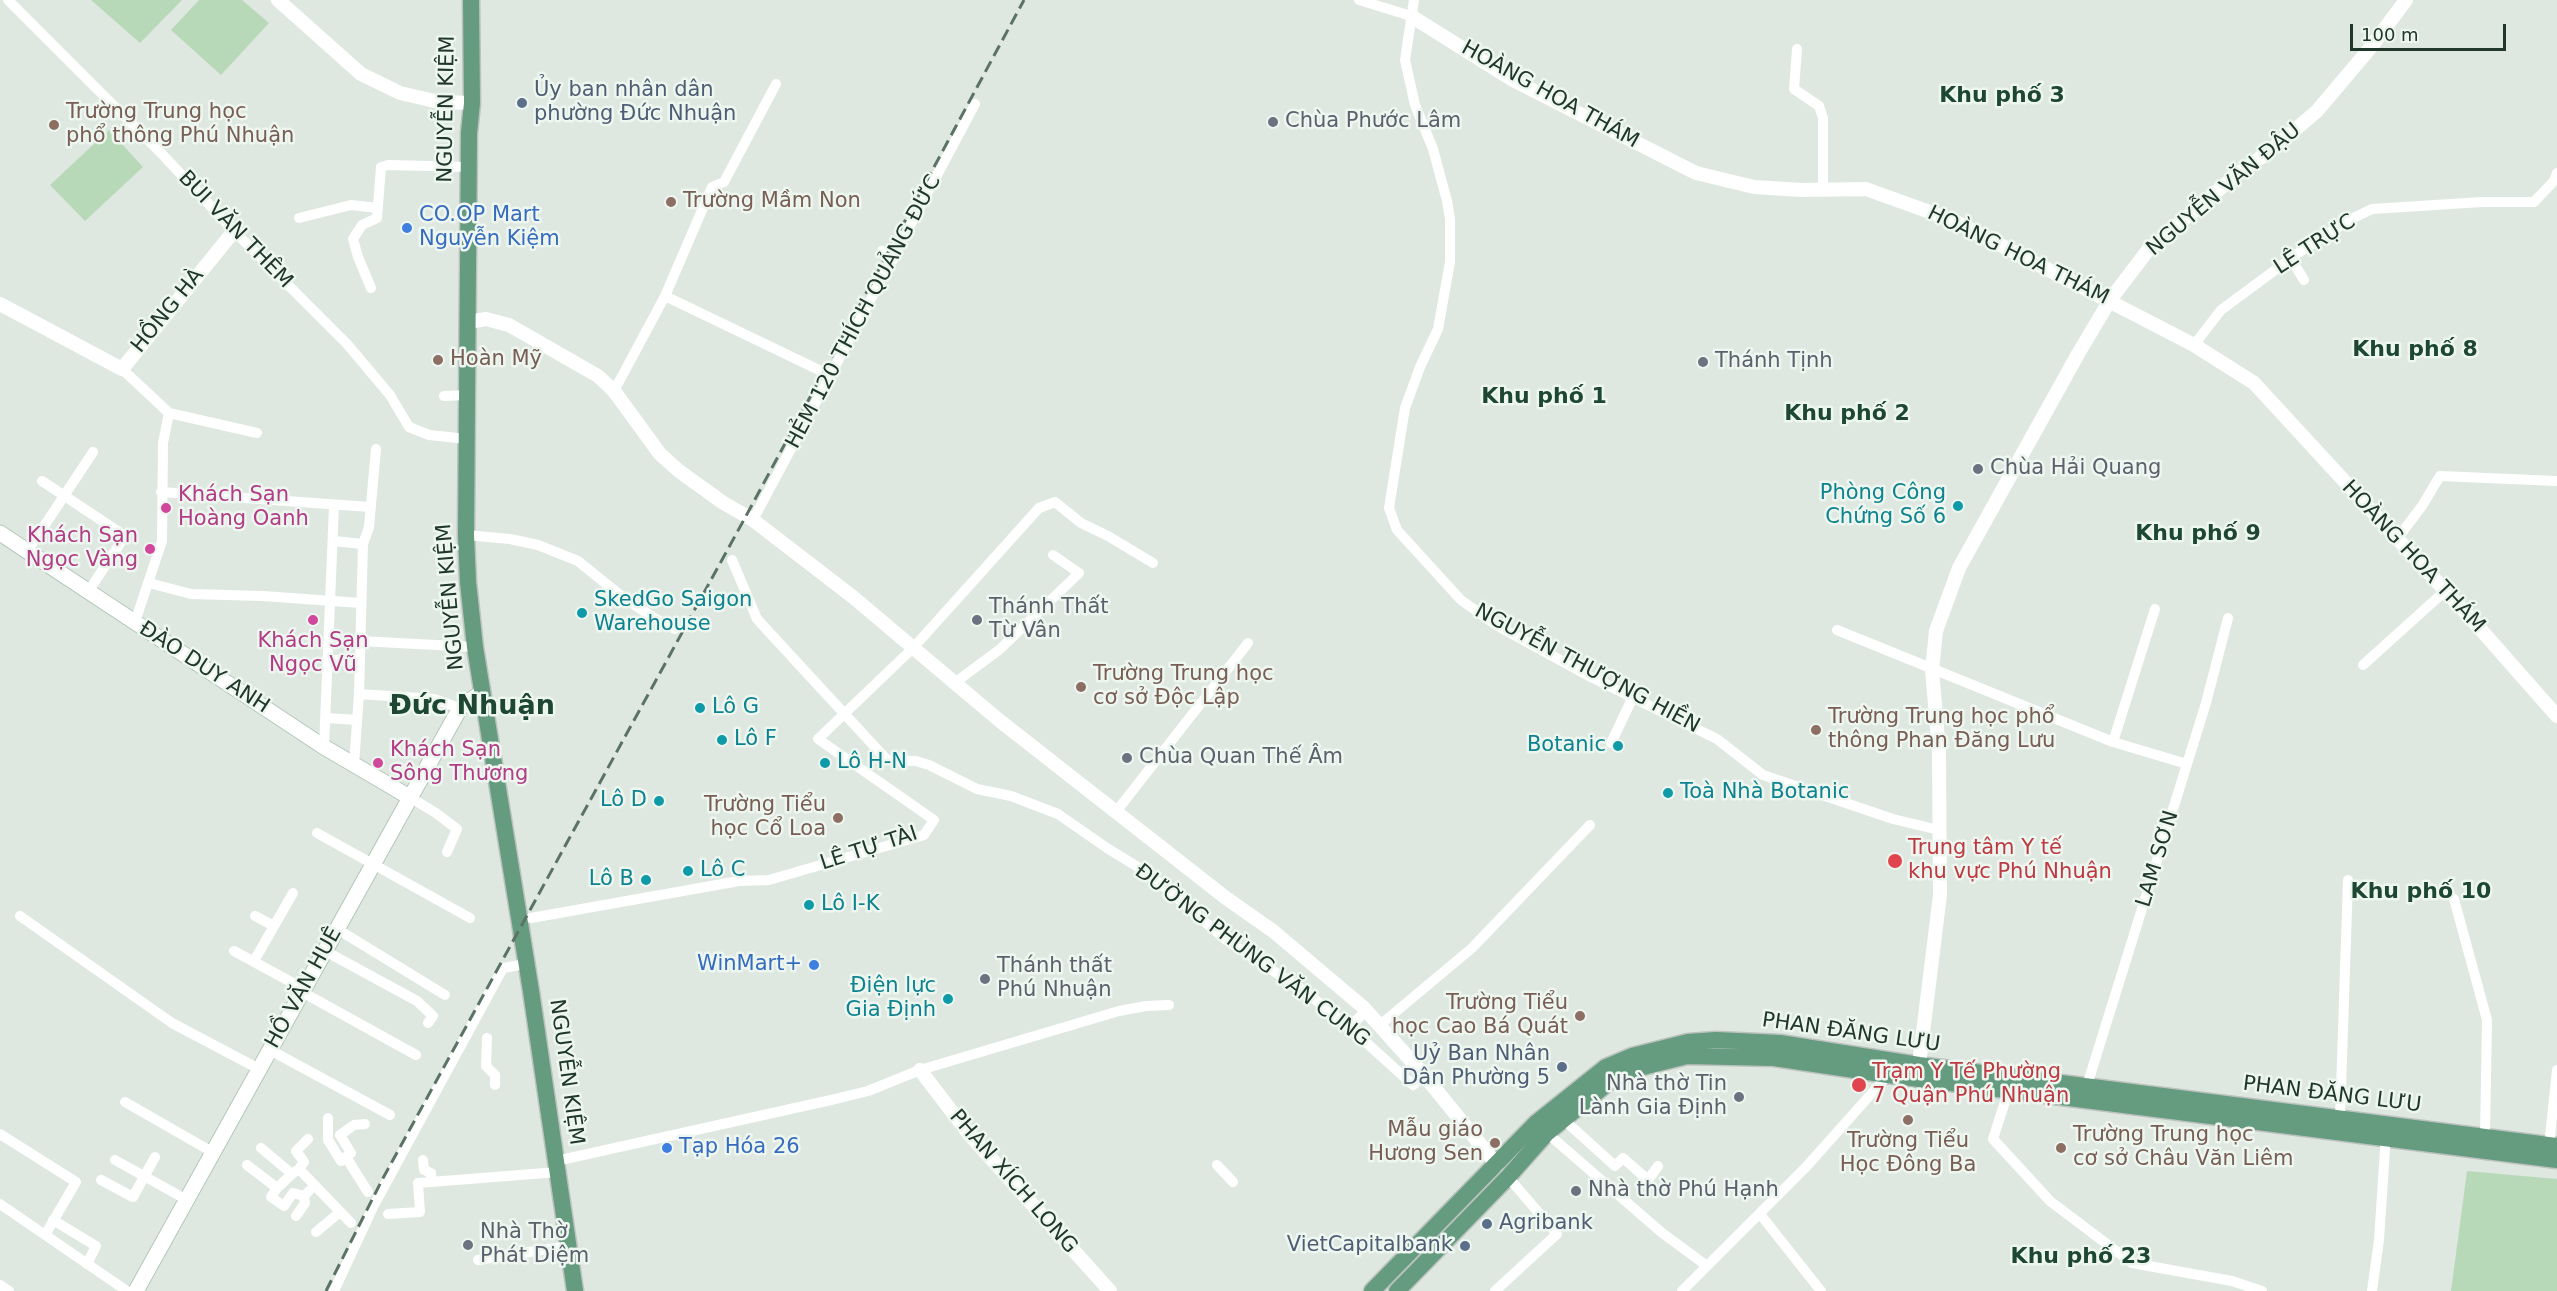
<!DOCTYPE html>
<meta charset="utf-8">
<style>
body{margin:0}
#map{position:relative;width:2557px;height:1291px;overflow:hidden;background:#dee8e1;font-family:"DejaVu Sans",sans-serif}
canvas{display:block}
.scale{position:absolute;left:2350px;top:24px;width:156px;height:27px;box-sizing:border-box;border:3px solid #20372b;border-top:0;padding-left:8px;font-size:18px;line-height:21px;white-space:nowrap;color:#20372b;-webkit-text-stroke:4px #eef6f0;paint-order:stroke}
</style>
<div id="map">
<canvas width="2557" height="1291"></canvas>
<div class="scale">100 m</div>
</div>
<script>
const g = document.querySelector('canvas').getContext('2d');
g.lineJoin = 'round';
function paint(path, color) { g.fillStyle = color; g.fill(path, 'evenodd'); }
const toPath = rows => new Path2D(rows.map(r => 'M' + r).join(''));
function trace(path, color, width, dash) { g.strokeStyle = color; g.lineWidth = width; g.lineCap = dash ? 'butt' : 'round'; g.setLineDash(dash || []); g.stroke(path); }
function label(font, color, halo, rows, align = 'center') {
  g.font = font + ' "DejaVu Sans",sans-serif'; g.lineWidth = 5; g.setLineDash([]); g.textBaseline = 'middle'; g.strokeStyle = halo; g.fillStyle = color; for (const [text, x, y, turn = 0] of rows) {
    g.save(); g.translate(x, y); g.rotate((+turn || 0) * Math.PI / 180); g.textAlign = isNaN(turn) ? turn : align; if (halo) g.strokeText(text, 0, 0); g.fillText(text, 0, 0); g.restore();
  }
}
paint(toPath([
 [91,0,182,0,140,43],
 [199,0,242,0,269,23,221,75,171,30],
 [109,130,143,167,85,221,50,185],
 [2467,1171,2557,1179,2557,1291,2451,1291]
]), '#b8d9b8');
const secondary = toPath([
 [0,533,324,747,411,798],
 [136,1291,460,708,482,692]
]);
const primary = toPath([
 [471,0,472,103,469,133,466,535,468,582,475,647,531,991,575,1291],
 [1372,1291,1536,1123,1606,1067,1632,1056,1688,1042,1716,1040,1780,1043,1919,1065,2557,1146],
 [1397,1291,1508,1177,1547,1133,1608,1083,1635,1069,1687,1056,1774,1058,1888,1075,2557,1160]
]);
trace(secondary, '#b2c7ba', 17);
trace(primary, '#bcc3bf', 19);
trace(toPath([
 [8,0,161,153,234,231,347,344,390,395,409,427,429,435,467,439],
 [1359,0,1411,16],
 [1414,0,1405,60,1415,105,1433,149,1447,201,1450,219,1450,262,1438,329,1420,367,1405,408,1389,508,1397,530,1461,600,1496,625,1591,677,1717,739,1763,775,1893,819,1939,830],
 [1797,49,1794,89,1819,106,1823,118,1823,188],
 [299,218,351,205,378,208],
 [882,251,893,260],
 [2291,259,2304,280],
 [371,288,358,257,353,239,362,225,377,218,381,167,388,165,469,167],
 [665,296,819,370],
 [2194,345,2221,310,2301,251,2349,220,2372,209,2482,202,2534,202,2554,181,2557,173],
 [122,369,169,413,257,433],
 [614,391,665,296,712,187,724,182,776,84],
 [444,396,468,395],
 [42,481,125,536,88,592],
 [161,492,370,507],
 [753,520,975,104],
 [466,535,510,539,538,545,578,561,620,595,654,618,675,629],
 [2397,539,2422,506,2440,476,2557,481],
 [333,541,363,544],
 [27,552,93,452],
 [732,560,757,619,887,760,916,761,929,765,977,789,1011,796,1058,814,1107,848,1149,874,1226,940,1307,993,1349,1027,1413,1085,1424,1075],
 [149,583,191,594,263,596,360,603],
 [135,622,162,541,163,443,169,413],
 [1837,630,2113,742,2187,764],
 [359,641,475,647],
 [326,660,360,660],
 [2363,665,2445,591],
 [953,684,999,650,1079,573,1053,555],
 [359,694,434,699,460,708],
 [327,718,357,720],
 [2113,742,2155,609],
 [1611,743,1633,697],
 [324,747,334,505],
 [354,765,359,694,363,544,369,527,376,449],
 [411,798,436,813,457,829,447,852],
 [1115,813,1248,643],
 [317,833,470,918],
 [2454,899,2487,1020,2485,1137],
 [20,916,172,1023,259,1069],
 [255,916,274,926],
 [531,918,739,881,769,880,924,835,934,820,818,739,913,648,1039,508,1055,502,1081,523,1108,536,1153,563],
 [337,929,445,995],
 [234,951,304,989],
 [325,951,417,1001,433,1016,428,1023],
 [254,961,293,893],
 [302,992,416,1055],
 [1380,1025,1472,948,1590,825],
 [1349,1027,1366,1011],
 [487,1038,486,1066,495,1075,495,1085],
 [270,1050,390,1115],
 [2009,1089,1993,1139,2050,1201,2132,1263,2232,1281,2262,1291],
 [2085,1092,2206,703,2228,618],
 [125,1102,214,1153],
 [328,1118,328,1140,341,1161,346,1157],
 [1563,1119,1615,1166,1623,1158,1648,1180,1658,1166],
 [2340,1119,2348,880],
 [365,1124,354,1125,340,1135,351,1153,346,1157,368,1192],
 [1547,1133,1661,1232,1707,1266],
 [0,1134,76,1182,45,1235],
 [2549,1146,2557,1070],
 [261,1148,292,1174,299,1169,351,1223],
 [115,1160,187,1200],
 [423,1160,424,1170,431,1173,431,1181],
 [556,1161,831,1100,868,1091,920,1070,1119,1011,1146,1006,1169,1005],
 [247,1165,277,1188,292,1174],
 [1217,1165,1233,1182],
 [299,1169,304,1162,296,1151,308,1139],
 [101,1180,133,1197,155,1157],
 [277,1188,271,1197,284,1206,293,1193,304,1196],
 [0,1204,127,1291],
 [388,1214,420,1212,418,1183,558,1172],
 [1760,1214,1821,1291],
 [296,1216,305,1203,304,1196,309,1191],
 [53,1220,96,1246,87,1264],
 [316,1232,340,1212],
 [478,1260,568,1246],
 [0,1285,9,1291],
 [334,1291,374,1205,503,968,526,964],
 [1495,1291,1557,1234,1508,1177],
 [1682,1291,1806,1167,1888,1075,1889,1071],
 [2372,1291,2379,1240,2386,1134]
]), '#fff', 10);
trace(toPath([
 [278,0,361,74,400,93,439,102,472,103],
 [1411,16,1513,80,1696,173,1754,187,1802,190,1866,189,1952,220,2194,345,2254,383,2475,623,2557,716],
 [0,304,122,369,234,231],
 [468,322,486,319,509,325,598,376,614,391,660,454,679,471,722,502,753,520,853,597,1000,721,1226,898,1273,931,1363,1007,1424,1075,1497,1165],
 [920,1070,969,1134,1110,1291],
 [1918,1073,1940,895,1939,751,1932,670,1936,631,1959,568,2078,354,2110,300,2148,250,2235,176,2271,150,2317,111,2371,47,2406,0]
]), '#fff', 14);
trace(secondary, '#fff', 15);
trace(primary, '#659b7f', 16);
trace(toPath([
 [326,1291,382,1180,746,516,1024,0]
]), '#5a7366', 3, [12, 6]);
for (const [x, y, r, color] of [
 [522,103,6,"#5c6f8a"],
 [1273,122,6,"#6b7280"],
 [54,125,6,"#8d6e63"],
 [671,202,6,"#8d6e63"],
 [407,228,6,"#3f7fe0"],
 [438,360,6,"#8d6e63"],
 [1703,362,6,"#6b7280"],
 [1978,469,6,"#6b7280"],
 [1958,506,6,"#0f9aa8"],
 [166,508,6,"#d1479c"],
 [150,549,6,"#d1479c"],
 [582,613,6,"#0f9aa8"],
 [313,620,6,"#d1479c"],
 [977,620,6,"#6b7280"],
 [1081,687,6,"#8d6e63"],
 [700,708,6,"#0f9aa8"],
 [1816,730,6,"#8d6e63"],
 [722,740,6,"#0f9aa8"],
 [1618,746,6,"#0f9aa8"],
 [1127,758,6,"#6b7280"],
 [378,763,6,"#d1479c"],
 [825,763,6,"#0f9aa8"],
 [1668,793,6,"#0f9aa8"],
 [659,801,6,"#0f9aa8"],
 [838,818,6,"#8d6e63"],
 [1895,861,8,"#e0444e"],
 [688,871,6,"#0f9aa8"],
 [646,880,6,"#0f9aa8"],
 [809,905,6,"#0f9aa8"],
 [814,965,6,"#3f7fe0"],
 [985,979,6,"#6b7280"],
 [948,999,6,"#0f9aa8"],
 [1580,1016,6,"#8d6e63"],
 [1562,1067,6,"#5c6f8a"],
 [1859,1085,8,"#e0444e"],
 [1739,1097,6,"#6b7280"],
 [1908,1120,6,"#8d6e63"],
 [1495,1143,6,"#8d6e63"],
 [667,1148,6,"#3f7fe0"],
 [2061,1148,6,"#8d6e63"],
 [1576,1191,6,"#6b7280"],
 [1487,1224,6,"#5c6f8a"],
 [468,1245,6,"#6b7280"],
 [1465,1246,6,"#5c6f8a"]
]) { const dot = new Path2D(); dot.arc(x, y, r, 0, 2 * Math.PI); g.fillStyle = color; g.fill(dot); trace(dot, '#eef6f0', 2); }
label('21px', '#4e5e75', '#eef6f0', [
 ["Ủy ban nhân dân",534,91],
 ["phường Đức Nhuận",534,115],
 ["Uỷ Ban Nhân",1550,1055,"right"],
 ["Dân Phường 5",1550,1079,"right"],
 ["Agribank",1499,1224],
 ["VietCapitalbank",1453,1246,"right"]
], 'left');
label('21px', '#20372b', '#eef6f0', [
 ["HOÀNG HOA THÁM",1550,95,29],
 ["NGUYỄN KIỆM",447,109,-89],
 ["NGUYỄN VĂN ĐẬU",2224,190,-40],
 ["BÙI VĂN THÊM",235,230,46],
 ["LÊ TRỰC",2315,245,-33],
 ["HOÀNG HOA THÁM",2018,256,26],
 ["HỒNG HÀ",168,311,-51],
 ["HẺM 120 THÍCH QUẢNG ĐỨC",864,312,-62],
 ["HOÀNG HOA THÁM",2413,557,47],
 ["NGUYỄN KIỆM",451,597,-95],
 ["ĐÀO DUY ANH",204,668,33],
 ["NGUYỄN THƯỢNG HIỀN",1587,669,28],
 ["LÊ TỰ TÀI",869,849,-18],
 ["LAM SƠN",2158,859,-73],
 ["ĐƯỜNG PHÙNG VĂN CUNG",1252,956,37],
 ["HỒ VĂN HUÊ",304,988,-61],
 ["PHAN ĐĂNG LƯU",1851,1033,8],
 ["NGUYỄN KIỆM",566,1072,82],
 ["PHAN ĐĂNG LƯU",2332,1095,7],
 ["PHAN XÍCH LONG",1013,1182,49]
]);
label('21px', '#785e54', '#eef6f0', [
 ["Trường Trung học",66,113],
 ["phổ thông Phú Nhuận",66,137],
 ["Trường Mầm Non",683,202],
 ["Hoàn Mỹ",450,360],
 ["Trường Trung học",1093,675],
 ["cơ sở Độc Lập",1093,699],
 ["Trường Trung học phổ",1828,718],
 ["thông Phan Đăng Lưu",1828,742],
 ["Trường Tiểu",826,806,"right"],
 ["học Cổ Loa",826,830,"right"],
 ["Trường Tiểu",1568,1004,"right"],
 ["học Cao Bá Quát",1568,1028,"right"],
 ["Mẫu giáo",1483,1131,"right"],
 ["Hương Sen",1483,1155,"right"],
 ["Trường Trung học",2073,1136],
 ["cơ sở Châu Văn Liêm",2073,1160],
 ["Trường Tiểu",1908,1142,"center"],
 ["Học Đông Ba",1908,1166,"center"]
], 'left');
label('21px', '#5b616d', '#eef6f0', [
 ["Chùa Phước Lâm",1285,122],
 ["Thánh Tịnh",1715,362],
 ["Chùa Hải Quang",1990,469],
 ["Thánh Thất",989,608],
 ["Từ Vân",989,632],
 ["Chùa Quan Thế Âm",1139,758],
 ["Thánh thất",997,967],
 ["Phú Nhuận",997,991],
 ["Nhà thờ Tin",1727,1085,"right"],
 ["Lành Gia Định",1727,1109,"right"],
 ["Nhà thờ Phú Hạnh",1588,1191],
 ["Nhà Thờ",480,1233],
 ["Phát Diệm",480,1257]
], 'left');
label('21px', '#366cbe', '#eef6f0', [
 ["CO.OP Mart",419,216],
 ["Nguyễn Kiệm",419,240],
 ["WinMart+",802,965,"right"],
 ["Tạp Hóa 26",679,1148]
], 'left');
label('21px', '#0d838f', '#eef6f0', [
 ["Phòng Công",1946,494,"right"],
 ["Chứng Số 6",1946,518,"right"],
 ["SkedGo Saigon",594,601],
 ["Warehouse",594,625],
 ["Lô G",712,708],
 ["Lô F",734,740],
 ["Botanic",1606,746,"right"],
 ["Lô H-N",837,763],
 ["Toà Nhà Botanic",1680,793],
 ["Lô D",647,801,"right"],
 ["Lô C",700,871],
 ["Lô B",634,880,"right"],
 ["Lô I-K",821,905],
 ["Điện lực",936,987,"right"],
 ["Gia Định",936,1011,"right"]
], 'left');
label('21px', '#b23c85', '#eef6f0', [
 ["Khách Sạn",178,496],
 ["Hoàng Oanh",178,520],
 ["Khách Sạn",138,537,"right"],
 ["Ngọc Vàng",138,561,"right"],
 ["Khách Sạn",313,642,"center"],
 ["Ngọc Vũ",313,666,"center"],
 ["Khách Sạn",390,751],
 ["Sông Thương",390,775]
], 'left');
label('21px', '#be3a42', '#eef6f0', [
 ["Trung tâm Y tế",1908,849],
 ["khu vực Phú Nhuận",1908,873],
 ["Trạm Y Tế Phường",1872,1073],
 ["7 Quận Phú Nhuận",1872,1097]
], 'left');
label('bold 22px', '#1e4733', '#eef6f0', [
 ["Khu phố 3",2002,96],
 ["Khu phố 8",2415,350],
 ["Khu phố 1",1544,397],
 ["Khu phố 2",1847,414],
 ["Khu phố 9",2198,534],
 ["Khu phố 10",2421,892],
 ["Khu phố 23",2081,1257]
]);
label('bold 27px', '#1e4733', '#eef6f0', [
 ["Đức Nhuận",472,707]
]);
</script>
